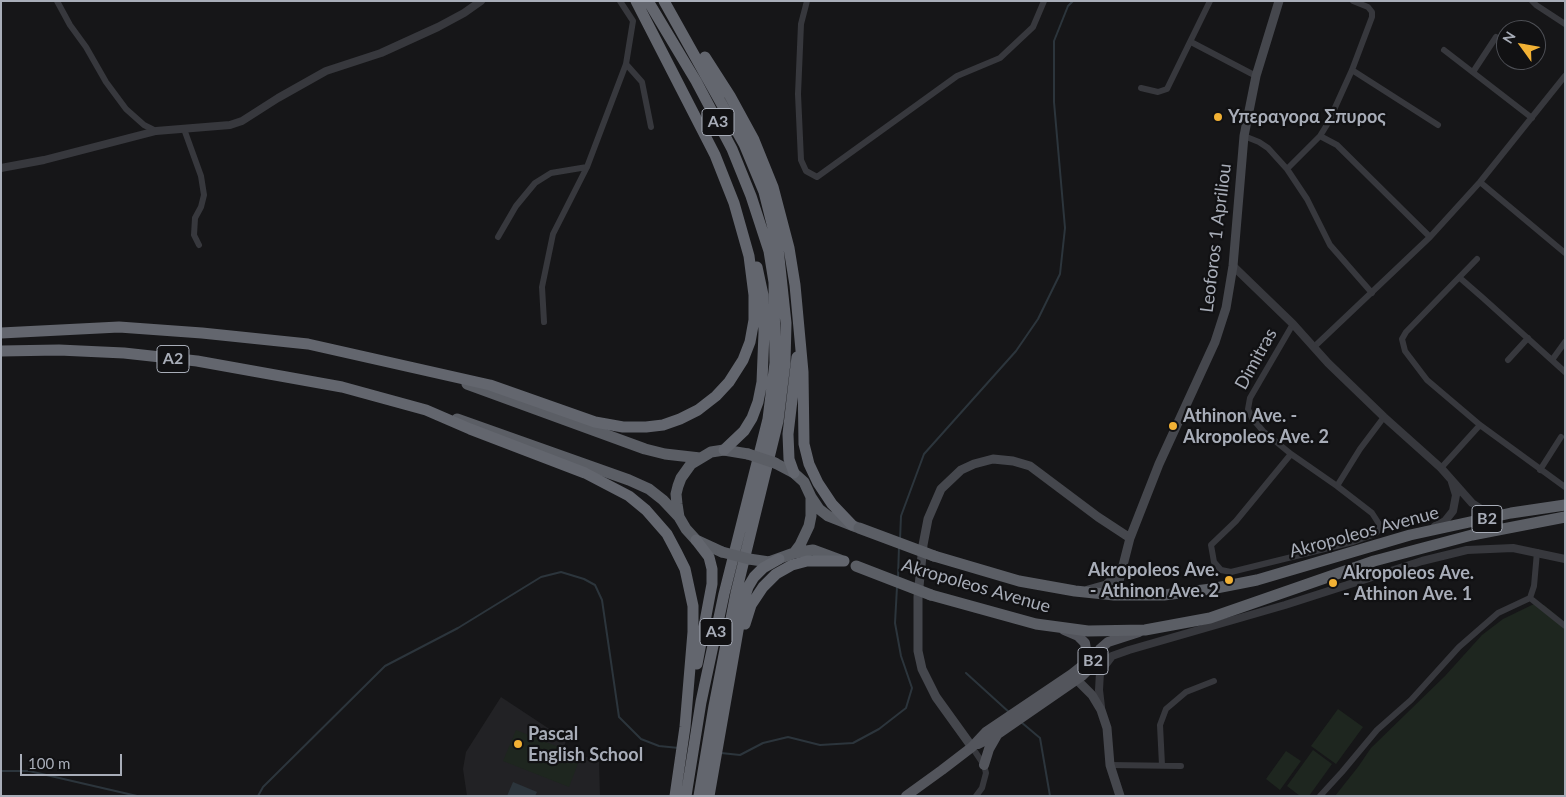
<!DOCTYPE html>
<meta charset="utf-8">
<style>
body{margin:0}
#map{position:relative;width:1566px;height:797px;overflow:hidden;background:#161618;font-family:Lato,sans-serif}
canvas{display:block}
.frame{position:absolute;inset:0;border:2px solid #a8adb8;pointer-events:none}
.north{position:absolute;left:1496px;top:20px;width:50px;height:50px;box-sizing:border-box;background:#111113;border:1px solid #4d4f55;border-radius:50%;rotate:302deg;font-size:14px;font-weight:700;line-height:20px;text-align:center;color:#a8adb8}
.north::after{content:'';display:block;margin:auto;width:18px;height:22px;background:#f2b134;clip-path:polygon(50% 0,100% 100%,50% 72%,0 100%)}
.scale{position:absolute;left:20px;top:754px;width:102px;height:22px;box-sizing:border-box;border:2px solid #a8adb8;border-top:0;padding-left:6px;font-size:15px;line-height:18px;white-space:nowrap;color:#a8adb8;-webkit-text-stroke:4px #111113;paint-order:stroke}
</style>
<div id="map">
<canvas width="1566" height="797"></canvas>
<div class="frame"></div>
<div class="north">N</div>
<div class="scale">100 m</div>
</div>
<script>
const g = document.querySelector('canvas').getContext('2d');
g.lineJoin = 'round';
function paint(path, color) { g.fillStyle = color; g.fill(path, 'evenodd'); }
const toPath = rows => new Path2D(rows.map(r => 'M' + r).join(''));
function trace(path, color, width, dash) { g.strokeStyle = color; g.lineWidth = width; g.lineCap = dash ? 'butt' : 'round'; g.setLineDash(dash || []); g.stroke(path); }
function label(font, color, halo, rows, align = 'center') {
  g.font = font + ' Lato,sans-serif'; g.lineWidth = 4.5; g.setLineDash([]); g.textBaseline = 'middle'; g.strokeStyle = halo; g.fillStyle = color; for (const [text, x, y, turn = 0] of rows) {
    g.save(); g.translate(x, y); g.rotate((+turn || 0) * Math.PI / 180); g.textAlign = isNaN(turn) ? turn : align; if (halo) g.strokeText(text, 0, 0); g.fillText(text, 0, 0); g.restore();
  }
}
paint(toPath([
 [501,697,566,740,564,748,599,762,600,796,467,796,463,769,466,752]
]), '#222225');
paint(toPath([
 [1534,604,1544,605,1565,622,1565,796,1335,796,1358,767,1371,748,1445,676,1482,635,1503,619],
 [1338,709,1363,727,1336,764,1311,746],
 [516,730,581,756,569,787,503,761],
 [1313,750,1332,764,1309,796,1300,796,1287,786],
 [1286,751,1301,761,1280,790,1266,779]
]), '#1e261f');
paint(toPath([
 [513,782,537,792,535,796,507,796]
]), '#2c353c');
trace(toPath([
 [900,540,901,516,924,454,1016,351,1038,319,1060,274,1065,228,1054,102,1054,41,1068,6,1073,1],
 [898,577,899,547],
 [966,673,1010,713],
 [1021,722,1040,738,1050,796],
 [721,753,740,755,763,743,788,737,820,745,853,743,879,729,906,708,912,688,901,656,895,623,897,587],
 [1,771,29,771,137,796],
 [258,796,263,787,385,666,458,628,541,577,561,572,584,579,595,585,602,600,619,717,641,739,659,746,679,748]
]), '#2c353c', 2);
trace(toPath([
 [57,1,70,25,86,47,106,82,126,109,144,125,156,131],
 [807,1,801,24,798,94,801,160,806,171,817,177,957,76,1000,58,1033,27,1044,1],
 [1532,1,1536,5,1565,24],
 [1191,42,1256,76],
 [1444,50,1532,118],
 [626,64,642,82,651,127],
 [1352,70,1438,125],
 [1473,72,1496,37],
 [1141,88,1158,92,1167,89,1210,1],
 [184,129,201,176,204,195,201,207,195,218,194,235,199,245],
 [1244,136,1259,142,1268,148,1287,169,1307,199,1330,245,1372,293],
 [1320,136,1337,145,1430,237],
 [1287,169,1320,136,1328,123,1352,70,1372,17,1372,12,1368,7,1353,1],
 [1480,182,1565,253],
 [498,237,516,206,535,183,551,173,587,167],
 [1477,259,1406,332,1402,339,1405,351,1427,380,1480,425,1565,487],
 [1460,278,1483,298,1565,372],
 [544,322,542,287,553,234,587,167,626,64,633,21,620,1],
 [1314,347,1430,237,1480,182,1565,76],
 [1508,360,1528,338],
 [1552,360,1565,342],
 [1291,454,1236,521,1211,545,1214,562,1221,570,1231,572,1353,542,1375,534,1381,527,1372,513,1337,486,1291,454,1263,431,1252,418,1248,409,1250,398,1293,324],
 [1441,468,1480,425],
 [1540,470,1561,437],
 [1337,486,1360,449,1384,417],
 [1530,598,1534,586,1537,552],
 [1530,598,1565,626],
 [972,747,984,765,986,773,982,788,976,796],
 [1110,765,1181,766],
 [1162,765,1160,725,1166,709,1186,692,1214,681],
 [1320,796,1342,772,1377,730,1411,700,1459,647,1498,613,1530,598]
]), '#37383d', 6);
trace(toPath([
 [1,168,44,160,156,131,230,125,242,121,278,98,326,71,381,53,438,27,464,13,481,1],
 [1233,266,1293,324,1328,363,1384,417,1441,468,1472,503,1486,512,1498,512],
 [1435,526,1445,521,1453,511,1456,495,1452,482],
 [1101,707,1099,690,1100,672,1112,656,1129,650,1285,605,1422,561,1467,550,1513,548,1565,559]
]), '#37383d', 8);
trace(toPath([
 [1088,590,1106,585,1114,578,1118,569],
 [1129,595,1120,590,1118,585,1130,538,1159,464,1215,342,1226,308,1233,266,1244,136,1256,76,1279,1],
 [1072,675,1092,695,1101,710,1107,728,1110,765,1120,796],
 [972,747,936,697,922,669,918,651,918,597,923,545,928,519,941,489,961,470,974,464,993,459,1013,461,1030,466,1098,517,1130,538]
]), '#45474d', 9);
trace(toPath([
 [978,744,998,734,1082,676,1087,671,1100,649,1108,642,1139,632],
 [984,765,989,749,997,735],
 [906,796,942,770,972,747,986,732,1072,674,1082,666,1087,656,1085,643,1078,636,1064,630]
]), '#53555c', 10);
trace(toPath([
 [467,384,645,449,665,454,700,458],
 [457,419,629,480,649,489,663,500,679,517],
 [811,497,819,509,828,516,856,527],
 [722,552,696,540,686,529,679,517,677,504,676,494,678,486,681,478,691,464,711,452,724,450,748,454],
 [794,553,813,550,840,560],
 [934,556,1019,581,1075,591,1114,595,1164,595,1211,589,1257,580,1410,535,1511,513,1565,505],
 [749,559,769,562,794,553,800,545,809,526,811,516,811,497,804,482,794,473,775,463],
 [931,595,1036,624,1088,631,1145,630,1210,618,1374,561,1472,535,1565,517]
]), '#5b5e65', 11);
trace(toPath([
 [648,1,696,81,732,149,751,196,769,251,774,282,775,363,768,419,724,594,701,702,686,796],
 [664,1,744,144,764,192,778,248,786,323,785,363,778,421,736,593,714,706,699,796],
 [705,57,730,96,754,140,773,187,789,248,795,285,803,372,804,444,809,464,818,483,832,504,852,525],
 [1,333,119,327,202,333,308,344,490,385,595,422,623,427,646,427,663,425,680,419,698,410,716,396,729,382,743,360,750,342,754,320,754,295,749,256,734,203,715,155,636,1],
 [1,351,59,350,124,353,197,361,342,387,426,410,470,429,585,473,629,496,646,510,667,534,676,551,685,569,693,606,693,632,685,727,675,796],
 [724,450,744,431,752,418,758,402,762,382,764,332,763,295,757,267],
 [794,473,789,459,788,434,797,357],
 [696,540,709,557,712,569,712,584,697,664],
 [745,624,751,605,763,587,776,574,792,565,807,561,844,561],
 [709,796,743,602,748,587,754,577,763,568,779,559]
]), '#63666e', 11);
trace(toPath([
 [748,454,775,463],
 [859,528,934,556],
 [722,552,749,559],
 [856,566,931,595]
]), '#5b5e65', 11);
for (const [x, y, r, color] of [
 [1218,117,5,"#f2b134"],
 [1173,426,5,"#f2b134"],
 [1229,580,5,"#f2b134"],
 [1333,583,5,"#f2b134"],
 [518,744,5,"#f2b134"]
]) { const dot = new Path2D(); dot.arc(x, y, r, 0, 2 * Math.PI); g.fillStyle = color; g.fill(dot); trace(dot, '#111113', 2); }
for (const [x, y, w] of [
 [718,122,32],
 [173,359,32],
 [1487,519,30],
 [716,632,32],
 [1093,661,30]
]) { const box = new Path2D(); box.roundRect(x - w / 2, y - 13.5, w, 27, 4); g.fillStyle = '#111113'; g.fill(box); trace(box, '#a8adb8', 1); }
label('bold 16px', '#a8adb8', null, [
 ["A3",718,122],
 ["A2",173,359],
 ["B2",1487,519],
 ["A3",716,632],
 ["B2",1093,661]
]);
label('bold 18px', '#a8adb8', '#111113', [
 ["Υπεραγορα Σπυρος",1228,117],
 ["Athinon Ave. -",1183,416],
 ["Akropoleos Ave. 2",1183,437],
 ["Akropoleos Ave.",1219,570,"right"],
 ["- Athinon Ave. 2",1219,591,"right"],
 ["Akropoleos Ave.",1343,573],
 ["- Athinon Ave. 1",1343,594],
 ["Pascal",528,734],
 ["English School",528,755]
], 'left');
label('18px', '#a8adb8', '#111113', [
 ["Leoforos 1 Apriliou",1216,238,-83],
 ["Dimitras",1256,359,-61],
 ["Akropoleos Avenue",1364,532,-15],
 ["Akropoleos Avenue",976,586,16]
]);
</script>
